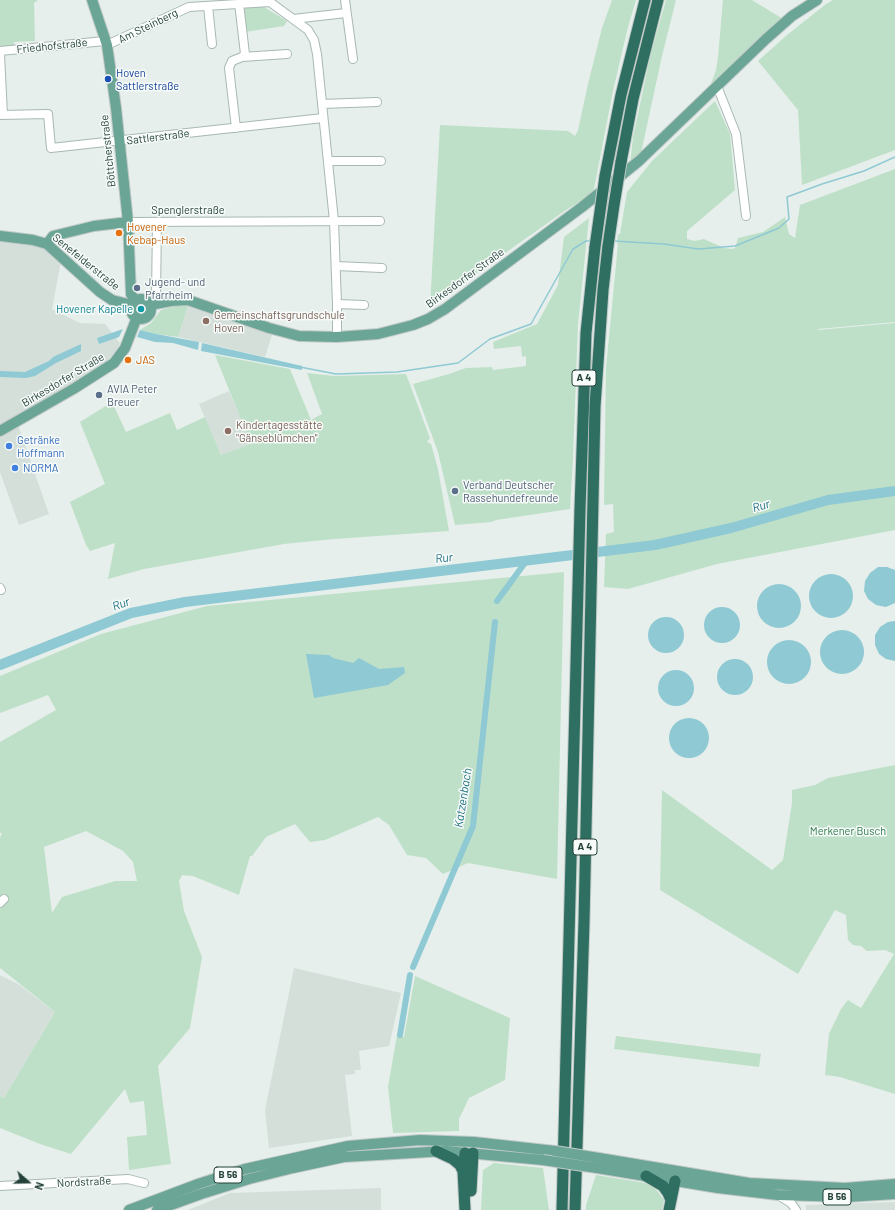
<!DOCTYPE html>
<meta charset="utf-8">
<style>
body{margin:0}
#map{position:relative;width:895px;height:1210px;overflow:hidden;background:#e6efeb;font-family:Barlow,sans-serif}
canvas{display:block}
.north{position:absolute;left:8px;top:1162px;width:40px;height:40px;-webkit-text-stroke:3px #f7fbf9;paint-order:stroke;rotate:110deg;font-size:11px;font-weight:700;line-height:16px;text-align:center;color:#24423a}
.north::after{content:'';display:block;margin:auto;width:14px;height:18px;background:#24423a;clip-path:polygon(50% 0,100% 100%,50% 72%,0 100%)}
</style>
<div id="map">
<canvas width="895" height="1210"></canvas>
<div class="north">N</div>
</div>
<script>
const g = document.querySelector('canvas').getContext('2d');
g.lineJoin = 'round';
function paint(path, color) { g.fillStyle = color; g.fill(path, 'evenodd'); }
const toPath = rows => new Path2D(rows.map(r => 'M' + r).join(''));
function trace(path, color, width, dash) { g.strokeStyle = color; g.lineWidth = width; g.lineCap = dash ? 'butt' : 'round'; g.setLineDash(dash || []); g.stroke(path); }
function label(font, color, halo, rows, align = 'center') {
  g.font = font + ' Barlow,sans-serif'; g.lineWidth = 3; g.setLineDash([]); g.textBaseline = 'middle'; g.strokeStyle = halo; g.fillStyle = color; for (const [text, x, y, turn = 0] of rows) {
    g.save(); g.translate(x, y); g.rotate((+turn || 0) * Math.PI / 180); g.textAlign = isNaN(turn) ? turn : align; if (halo) g.strokeText(text, 0, 0); g.fillText(text, 0, 0); g.restore();
  }
}
paint(toPath([
 [0,241,33,243,44,246,61,261,52,309,80,323,105,324,120,343,116,351,104,364,30,410,0,426],
 [188,306,272,335,265,357,178,337],
 [229,391,252,444,221,455,199,404],
 [18,425,49,514,19,525,0,472,0,435],
 [294,968,401,993,389,1046,359,1051,361,1070,355,1070,355,1074,345,1075,352,1136,269,1148,265,1110],
 [0,975,18,984,55,1012,4,1098,0,1096],
 [381,1188,381,1210,188,1210,230,1193],
 [895,1202,895,1210,806,1210,806,1205]
]), '#d4dfda');
paint(toPath([
 [0,0,38,0,34,3,35,41,14,42,14,47,0,48],
 [612,0,636,0,628,27,613,91,593,194,566,210,430,306,440,125,568,131,575,136,578,130,588,84,602,28],
 [666,0,676,0,662,56,641,153,630,165,633,137,651,53],
 [723,0,752,0,783,19,711,84,716,70,718,57],
 [833,0,895,0,895,150,802,185,798,110,758,61,787,35,826,4],
 [247,6,264,7,287,21,284,26,245,32,242,9],
 [715,101,730,134,735,190,687,231,687,239,695,241,704,239,724,248,732,249,735,248,738,238,763,232,785,217,789,234,795,238,800,205,895,169,895,322,818,329,818,330,895,323,895,530,717,564,628,589,604,587,606,534,614,532,613,504,604,505,606,368,618,244,617,244,618,234,620,234,627,192,652,161],
 [589,218,578,324,573,459,570,509,496,520,491,522,455,525,438,452,413,384,449,374,466,368,492,367,493,370,526,366,526,356,522,357,521,346,494,349,493,342,537,324,558,285,564,237],
 '136 309a5 5 0 1 1 10 0a5 5 0 1 1-10 0Z',
 [177,305,188,306,178,337,156,334,140,330,151,323,161,310],
 [215,355,290,369,311,420,322,414,307,373,335,376,406,374,430,438,427,442,431,444,438,469,449,531,334,539,284,544,144,569,108,579,115,543,90,551,86,545,70,502,105,484,80,422,112,402,126,432,170,413,177,430,205,417,221,455,251,444],
 [564,572,557,879,468,863,443,874,426,858,407,855,389,825,378,817,325,840,310,842,295,824,266,837,252,856,250,856,239,895,193,876,182,875,179,881,184,911,202,957,190,1028,158,1066,171,1164,129,1170,127,1137,147,1135,144,1101,130,1103,125,1089,71,1154,40,1144,0,1128,0,1096,4,1098,55,1012,0,968,0,838,2,833,0,833,0,742,56,710,48,695,0,713,0,676,101,634,207,606],
 [86,831,123,851,133,862,137,881,115,881,62,897,52,913,44,847],
 [895,765,895,1094,840,1077,825,1075,829,1034,841,1009,848,1000,861,1008,894,954,885,950,867,951,861,946,853,945,848,940,846,915,835,910,798,974,660,890,662,790,772,870,783,860,792,803,792,790,815,785,828,778],
 [415,976,510,1018,505,1080,469,1098,459,1119,459,1131,393,1133,388,1087,397,1035,404,1037],
 [616,1036,761,1054,759,1067,614,1049],
 [494,1163,543,1168,549,1210,481,1210,483,1170],
 [596,1175,651,1184,655,1188,664,1200,662,1210,586,1210,586,1205]
]), '#bfe0c8');
paint(toPath([
 [123,329,119,337,99,344,97,338],
 [140,330,156,334,199,342,198,350,173,343,155,342,137,337],
 [202,343,302,366,302,370,201,351],
 [81,344,81,351,56,363,35,376,26,378,0,377,0,371,25,372,49,361,53,357],
 [878,567,887,567,895,570,895,603,886,607,876,605,868,599,864,591,865,581,870,573],
 '809 596a22 22 0 1 1 44 0a22 22 0 1 1-44 0Z',
 '757 606a22 22 0 1 1 44 0a22 22 0 1 1-44 0Z',
 '704 625a18 18 0 1 1 36 0a18 18 0 1 1-36 0Z',
 '648 635a18 18 0 1 1 36 0a18 18 0 1 1-36 0Z',
 [895,621,895,661,886,659,879,654,875,645,875,635,880,627,888,622],
 '820 652a22 22 0 1 1 44 0a22 22 0 1 1-44 0Z',
 '767 662a22 22 0 1 1 44 0a22 22 0 1 1-44 0Z',
 [306,654,329,655,333,658,353,663,359,658,379,669,404,667,405,673,388,685,314,698],
 '717 677a18 18 0 1 1 36 0a18 18 0 1 1-36 0Z',
 '658 688a18 18 0 1 1 36 0a18 18 0 1 1-36 0Z',
 '669 738a20 20 0 1 1 40 0a20 20 0 1 1-40 0Z'
]), '#8ec9d4');
trace(toPath([
 [614,241,664,244,698,249,735,246,779,228,789,219,787,197,822,184,864,171,895,157],
 [300,367,336,374,397,372,458,363,490,339,531,324,573,249,586,241,592,241]
]), '#8ec9d4', 1.5);
trace(toPath([
 [497,601,527,560],
 [413,967,473,826,495,622],
 [400,1035,410,975]
]), '#8ec9d4', 6);
trace(toPath([
 [0,665,131,613,185,602,655,545,731,528,828,500,895,491]
]), '#8ec9d4', 10);
const minor = toPath([
 [345,0,353,59],
 [239,3,245,54,242,57],
 [208,6,212,44],
 [293,19,346,13],
 [107,45,189,7,270,2,308,30,314,40,317,54,334,221,337,304,337,337],
 [0,51,105,41],
 [0,54,3,115],
 [717,86,736,134,746,216],
 [322,104,377,102],
 [0,115,48,114,51,148,323,118],
 [236,128,229,68,232,61,242,57,287,54],
 [329,161,381,161],
 [128,222,380,221],
 [157,222,156,297,158,303],
 [336,266,382,268],
 [337,304,364,305],
 [0,588,1,590],
 [0,903,4,899],
 [0,1186,128,1179,144,1183],
 [778,1195,791,1203,796,1210]
]);
const major = toPath([
 [92,0,107,45,116,108,128,222,131,294,135,301],
 [0,236,33,240,47,244,100,292,112,300,132,305],
 [47,244,53,236,94,226,128,222],
 '131 309a10 10 0 1 1 20 0a10 10 0 1 1-20 0Z',
 [150,305,171,301,188,300,269,328,299,336,337,337,378,334,413,325,428,319,445,309,582,207,639,161,766,39,792,16,817,0],
 [0,431,75,388,114,363,125,348,137,317],
 [599,1158,749,1183,845,1188,895,1184],
 [597,1168,718,1188,778,1195,847,1197,895,1194],
 [129,1210,198,1184,245,1169,348,1146,420,1140,474,1142,555,1151],
 [157,1210,201,1194,249,1179,293,1168,344,1157,446,1151,543,1160]
]);
const highway = toPath([
 [621,162,633,99,658,0],
 [605,176,621,95,645,0],
 [436,1151,453,1159,460,1165,463,1171],
 [465,1153,463,1171,465,1210],
 [646,1176,663,1186,668,1193,671,1200],
 [471,1191,473,1153],
 [562,1210,580,509,586,333,595,247],
 [575,1210,584,922,595,406,603,290,608,246],
 [669,1210,675,1181]
]);
trace(minor, '#a8b8b2', 10);
trace(major, '#c2cac8', 12);
trace(highway, '#c2cac8', 13);
trace(minor, '#fff', 8);
trace(major, '#6aa596', 10);
trace(highway, '#2f6f62', 11);
const majorBridge = toPath([
 [555,1151,599,1158],
 [543,1160,597,1168]
]);
const highwayBridge = toPath([
 [608,246,614,205,621,162],
 [595,247,605,176]
]);
trace(majorBridge, '#c2cac8', 12, []);
trace(highwayBridge, '#c2cac8', 13, []);
trace(majorBridge, '#6aa596', 10);
trace(highwayBridge, '#2f6f62', 11);
for (const [x, y, r, color] of [
 [108,79,4,"#1a4fb4"],
 [119,233,4,"#e8710a"],
 [137,288,4,"#5c6f8a"],
 [141,309,4,"#0f9aa8"],
 [206,321,4,"#8d6e63"],
 [128,360,4,"#e8710a"],
 [99,395,4,"#5c6f8a"],
 [228,431,4,"#8d6e63"],
 [9,446,4,"#3f7fe0"],
 [15,468,4,"#3f7fe0"],
 [455,491,4,"#5c6f8a"]
]) { const dot = new Path2D(); dot.arc(x, y, r, 0, 2 * Math.PI); g.fillStyle = color; g.fill(dot); trace(dot, '#f7fbf9', 1.5); }
for (const [x, y, w] of [
 [584,378,24],
 [585,847,24],
 [228,1175,28],
 [837,1197,28]
]) { const box = new Path2D(); box.roundRect(x - w / 2, y - 8, w, 16, 3); g.fillStyle = '#f7fbf9'; g.fill(box); trace(box, '#24423a', 1); }
label('bold 10px', '#24423a', null, [
 ["A 4",584,378],
 ["A 4",585,847],
 ["B 56",228,1175],
 ["B 56",837,1197]
]);
label('11px', '#24423a', '#f7fbf9', [
 ["Am Steinberg",148,26,-26],
 ["Friedhofstraße",52,46,-6],
 ["Sattlerstraße",158,137,-7],
 ["Böttcherstraße",108,151,-96],
 ["Spenglerstraße",188,210],
 ["Senefelderstraße",86,262,39],
 ["Birkesdorfer Straße",465,278,-36],
 ["Birkesdorfer Straße",63,380,-31],
 ["Nordstraße",84,1182,-3]
]);
label('11px', '#164399', '#f7fbf9', [
 ["Hoven",116,73],
 ["Sattlerstraße",116,86]
], 'left');
label('11px', '#c56008', '#f7fbf9', [
 ["Hovener",127,227],
 ["Kebap-Haus",127,240],
 ["JAS",136,360]
], 'left');
label('11px', '#4e5e75', '#f7fbf9', [
 ["Jugend- und",145,282],
 ["Pfarrheim",145,295],
 ["AVIA Peter",107,389],
 ["Breuer",107,402],
 ["Verband Deutscher",463,485],
 ["Rassehundefreunde",463,498]
], 'left');
label('11px', '#0d838f', '#f7fbf9', [
 ["Hovener Kapelle",133,309]
], 'right');
label('11px', '#785e54', '#f7fbf9', [
 ["Gemeinschaftsgrundschule",214,315],
 ["Hoven",214,328],
 ["Kindertagesstätte",236,425],
 ["\"Gänseblümchen\"",236,438]
], 'left');
label('11px', '#366cbe', '#f7fbf9', [
 ["Getränke",17,440],
 ["Hoffmann",17,453],
 ["NORMA",23,468]
], 'left');
label('11px', '#2d7a4b', '#f7fbf9', [
 ["Merkener Busch",848,831]
]);
label('italic 12px', '#1c6f80', '#f7fbf9', [
 ["Rur",761,506,-16],
 ["Rur",444,558,-7],
 ["Rur",121,604,-19],
 ["Katzenbach",463,798,-81]
]);
</script>
